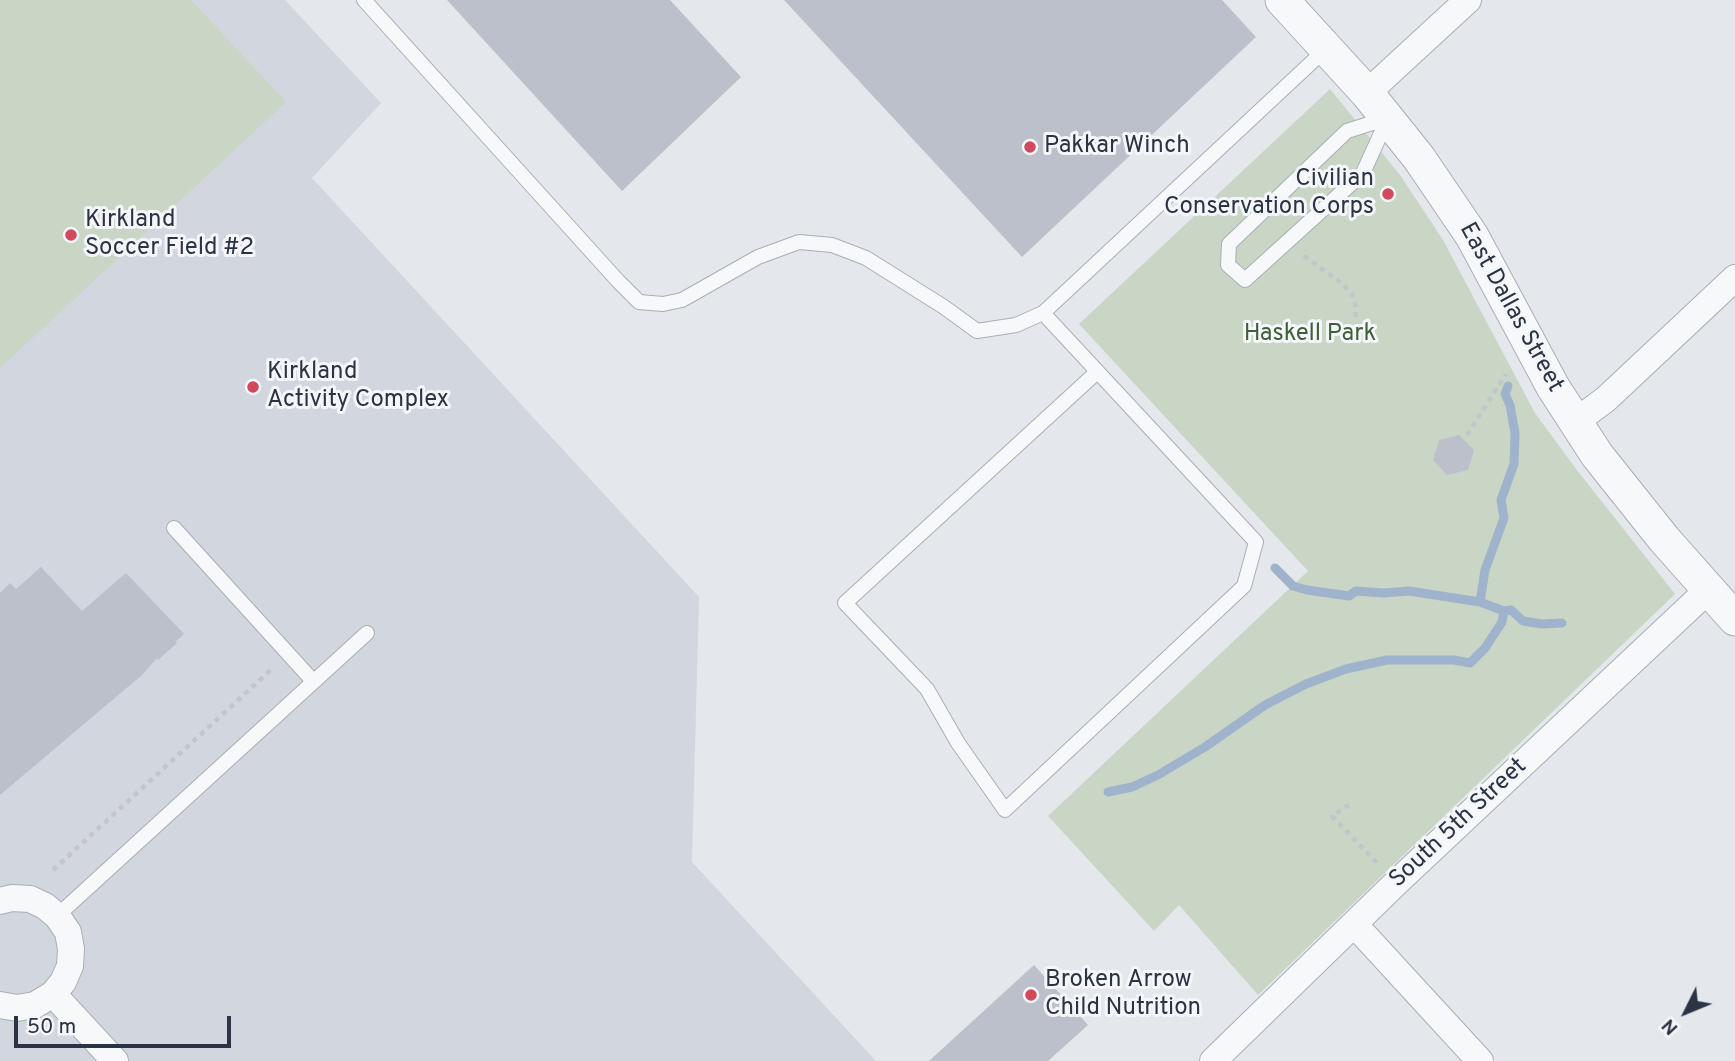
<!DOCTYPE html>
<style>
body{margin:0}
#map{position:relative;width:1735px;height:1061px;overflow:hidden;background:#e4e7ec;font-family:Overpass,sans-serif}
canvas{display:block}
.north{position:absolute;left:1651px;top:977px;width:70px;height:70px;-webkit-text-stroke:5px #f4f6f9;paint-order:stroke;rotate:227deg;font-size:19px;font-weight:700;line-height:28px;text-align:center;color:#2b3445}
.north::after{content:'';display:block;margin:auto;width:24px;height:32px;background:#2b3445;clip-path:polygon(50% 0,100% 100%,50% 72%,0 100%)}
.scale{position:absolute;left:14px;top:1016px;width:217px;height:32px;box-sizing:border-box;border:4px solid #2b3445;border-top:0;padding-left:9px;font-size:21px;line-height:24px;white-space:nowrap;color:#2b3445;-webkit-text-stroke:5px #f4f6f9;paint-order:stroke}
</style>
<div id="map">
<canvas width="1735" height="1061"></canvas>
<div class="north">N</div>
<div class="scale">50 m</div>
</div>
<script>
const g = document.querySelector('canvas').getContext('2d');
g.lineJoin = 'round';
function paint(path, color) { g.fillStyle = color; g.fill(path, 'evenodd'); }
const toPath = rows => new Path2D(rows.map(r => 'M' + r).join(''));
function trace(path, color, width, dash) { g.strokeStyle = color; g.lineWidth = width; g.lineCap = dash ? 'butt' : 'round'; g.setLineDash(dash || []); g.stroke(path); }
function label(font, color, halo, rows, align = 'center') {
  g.font = font + ' Overpass,sans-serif'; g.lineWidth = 6; g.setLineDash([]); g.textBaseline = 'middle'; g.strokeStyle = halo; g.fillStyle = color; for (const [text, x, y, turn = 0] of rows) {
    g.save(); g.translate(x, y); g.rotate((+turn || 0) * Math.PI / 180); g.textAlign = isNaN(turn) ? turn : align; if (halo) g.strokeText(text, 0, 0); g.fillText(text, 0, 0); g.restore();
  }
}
paint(toPath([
 [0,0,285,0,381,103,312,178,699,597,692,862,876,1061,0,1061]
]), '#d2d6de');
paint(toPath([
 [0,0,191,0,286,102,0,368],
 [1330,89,1400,175,1443,240,1535,413,1576,469,1675,594,1258,995,1179,905,1154,931,1048,816,1308,571,1079,324]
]), '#c9d6c5');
trace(toPath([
 [1275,568,1293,586,1307,590,1349,596,1356,591,1384,593,1409,591,1480,602,1504,611,1511,610,1523,621,1542,624,1562,623],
 [1480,602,1485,570,1504,518,1501,500,1514,464,1515,433,1510,405,1505,394,1508,386],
 [1108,792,1132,787,1158,775,1205,747,1265,705,1306,684,1346,669,1387,660,1454,660,1470,663,1485,648,1502,622,1504,611]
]), '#9fb4cc', 9);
paint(toPath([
 [447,0,670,0,741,77,622,191],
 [784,0,1222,0,1256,37,1022,257],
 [1459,435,1474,450,1468,470,1447,475,1433,460,1439,440],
 [41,567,82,611,126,573,184,634,175,642,177,643,158,660,157,658,142,675,0,795,0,593,10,583,16,589],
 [1034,965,1088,1025,1048,1061,929,1061]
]), '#bbc0ca');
const service = toPath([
 [364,0,618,281,639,302,663,304,682,300,758,257,799,242,832,245,866,258,944,307,977,331,1016,325,1043,313,1327,48],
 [1388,118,1363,173,1245,280,1228,265,1229,244,1347,131,1388,118],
 [1043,313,1256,542,1244,586,1005,810,958,743,927,689,845,603,1097,372],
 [174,528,313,681],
 [57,916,367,633]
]);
const minor = toPath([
 [1367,93,1468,0],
 [1575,422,1606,399,1735,278],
 [0,901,12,898,30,899,45,906,57,916,68,932,71,949,70,966,63,982,53,994,35,1005,17,1008,0,1005],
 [1354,924,1480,1061],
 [53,994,115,1061],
 [1213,1061,1396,883,1708,590]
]);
const tertiary = toPath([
 [1282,0,1367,93,1419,158,1472,236,1553,387,1597,455,1664,539,1735,619]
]);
trace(service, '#a9aeb7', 16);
trace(minor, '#a9aeb7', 28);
trace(tertiary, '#a9aeb7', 35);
trace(toPath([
 [1304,256,1343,284,1352,294,1355,303,1356,320],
 [1467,435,1506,374],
 [1349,805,1332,816,1379,865],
 [53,870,274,667]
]), '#c2c5cb', 4.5, [5, 5]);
trace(service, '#f7f8fa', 14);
trace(minor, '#f7f8fa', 26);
trace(tertiary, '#f7f8fa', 33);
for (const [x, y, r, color] of [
 [1030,147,7,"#d1495b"],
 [1388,194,7,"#d1495b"],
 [71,235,7,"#d1495b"],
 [253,387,7,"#d1495b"],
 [1031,995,7,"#d1495b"]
]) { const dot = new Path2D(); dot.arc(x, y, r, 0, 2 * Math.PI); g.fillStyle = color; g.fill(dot); trace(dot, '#f4f6f9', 2.5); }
label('24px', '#2b3445', '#f4f6f9', [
 ["Pakkar Winch",1044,147],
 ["Civilian",1374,180,"right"],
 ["Conservation Corps",1374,208,"right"],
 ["Kirkland",85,221],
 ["Soccer Field #2",85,249],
 ["Kirkland",267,373],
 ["Activity Complex",267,401],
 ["Broken Arrow",1045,981],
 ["Child Nutrition",1045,1009]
], 'left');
label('24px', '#2b3445', '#f4f6f9', [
 ["East Dallas Street",1510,308,61],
 ["South 5th Street",1459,824,-43]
]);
label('24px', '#3f6138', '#f4f6f9', [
 ["Haskell Park",1310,335]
]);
</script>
